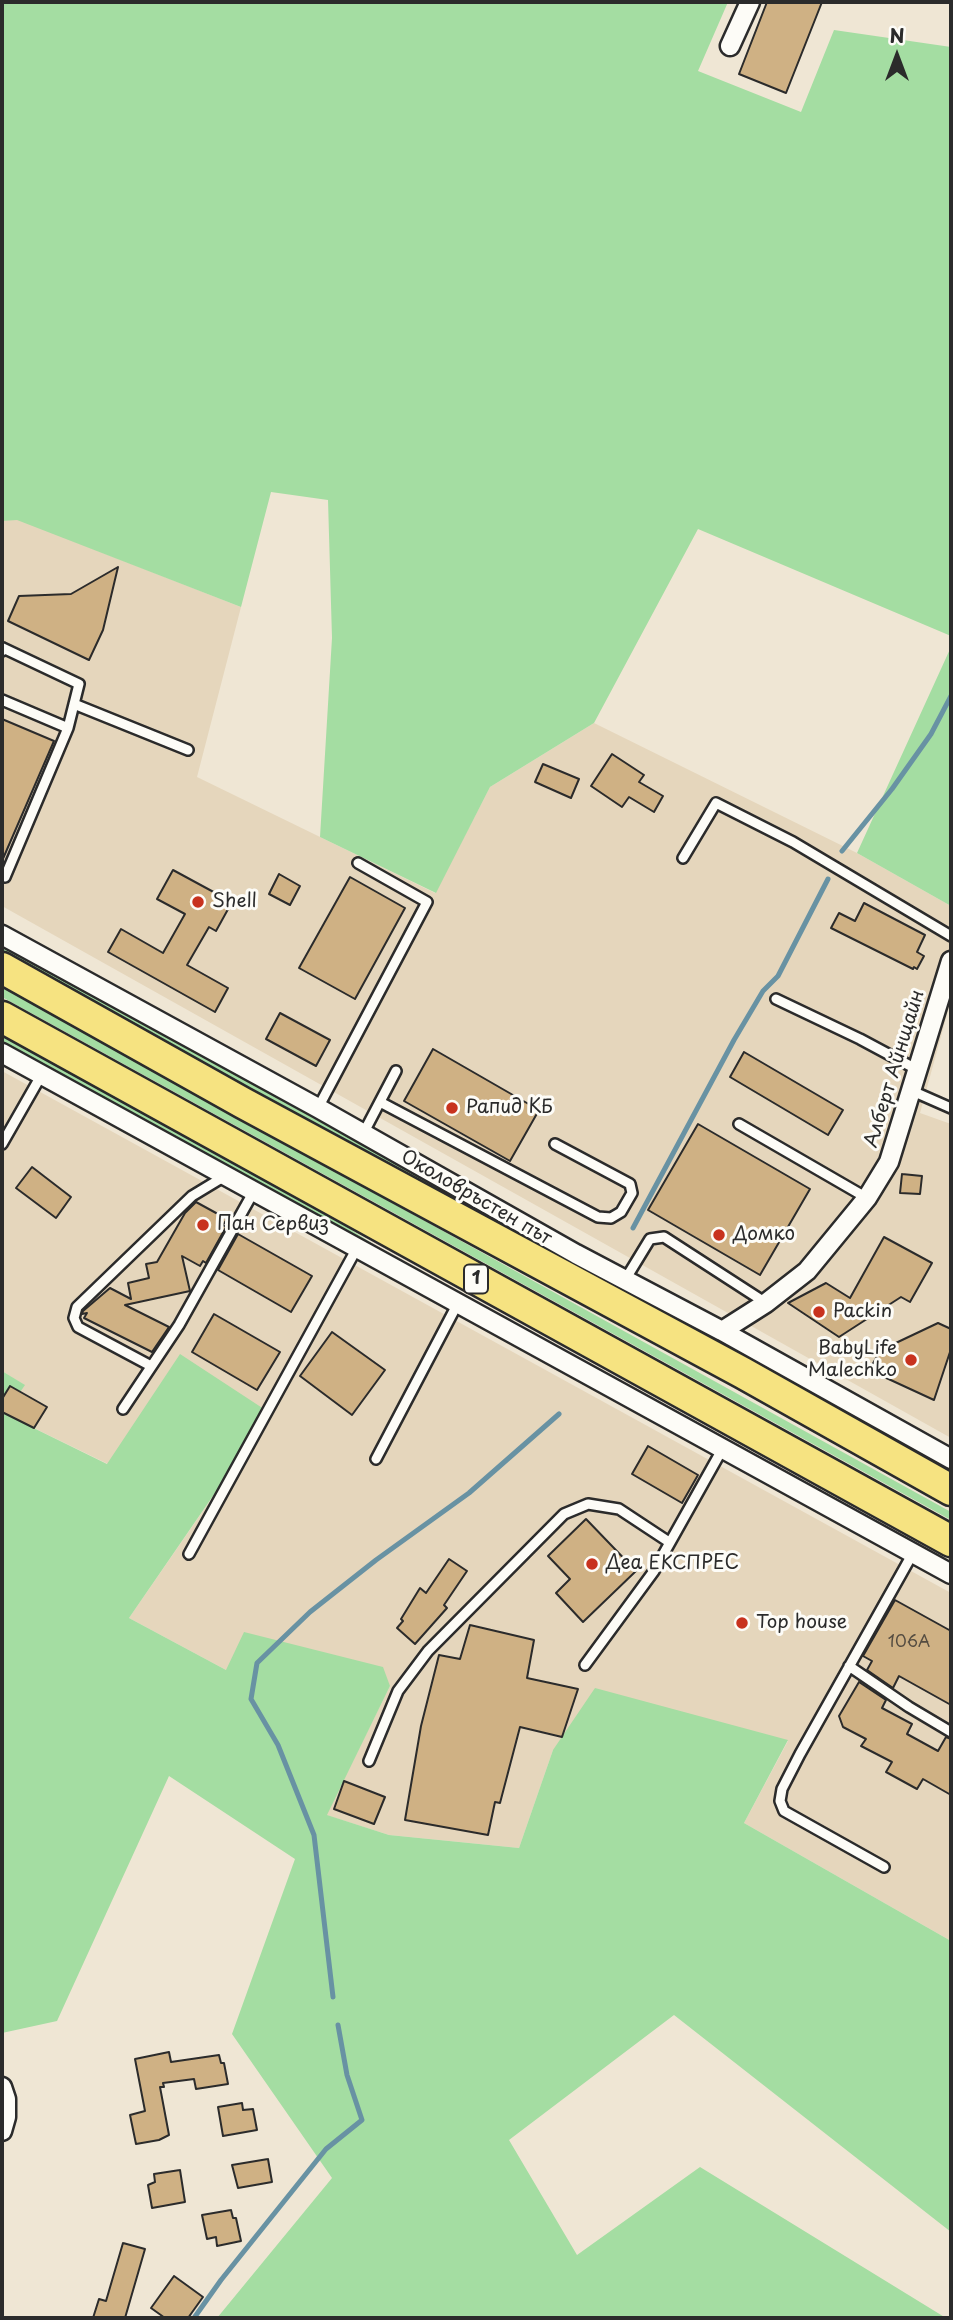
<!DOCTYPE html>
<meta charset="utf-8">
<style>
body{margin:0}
#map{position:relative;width:953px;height:2320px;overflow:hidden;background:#efe6d4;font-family:"Playpen Sans",sans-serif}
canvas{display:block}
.frame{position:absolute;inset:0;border:4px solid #2b2b2b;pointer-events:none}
.north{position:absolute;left:862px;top:21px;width:70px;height:70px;-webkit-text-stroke:5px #fdfcf7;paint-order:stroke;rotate:0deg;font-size:19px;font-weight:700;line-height:28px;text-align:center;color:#2b2b2b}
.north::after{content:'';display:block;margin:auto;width:24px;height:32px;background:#2b2b2b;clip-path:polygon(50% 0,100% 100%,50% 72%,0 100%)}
</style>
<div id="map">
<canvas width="953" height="2320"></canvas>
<div class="frame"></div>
<div class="north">N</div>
</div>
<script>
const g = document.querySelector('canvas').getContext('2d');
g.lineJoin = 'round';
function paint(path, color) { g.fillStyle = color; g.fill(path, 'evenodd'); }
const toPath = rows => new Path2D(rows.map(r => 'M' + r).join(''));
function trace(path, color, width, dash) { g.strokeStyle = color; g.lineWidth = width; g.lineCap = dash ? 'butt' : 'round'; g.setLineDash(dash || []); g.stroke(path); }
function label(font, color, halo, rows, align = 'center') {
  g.font = font + ' "Playpen Sans",sans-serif'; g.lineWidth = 6; g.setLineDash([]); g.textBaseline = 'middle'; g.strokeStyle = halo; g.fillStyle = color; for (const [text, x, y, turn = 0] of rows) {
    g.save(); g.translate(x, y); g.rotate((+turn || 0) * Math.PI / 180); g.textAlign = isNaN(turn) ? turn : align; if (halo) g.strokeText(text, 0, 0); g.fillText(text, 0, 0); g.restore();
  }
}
paint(toPath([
 [17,519,241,607,197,777,435,893,490,787,594,723,857,853,951,906,951,1000,920,1113,951,1124,951,1438,2,906,2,521],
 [2,1071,951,1593,951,1941,744,1823,788,1741,553,1750,519,1848,389,1835,326,1815,390,1686,226,1670,129,1618,270,1414,108,1464,5,1414,24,1385,2,1371]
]), '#e5d6bc');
paint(toPath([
 [2,2,728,2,698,71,801,112,834,30,951,47,951,636,698,529,594,723,490,787,436,893,320,837,332,638,328,500,271,492,241,607,17,520,2,521],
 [951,647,951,906,857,853],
 [2,946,460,1199,377,1163,2,955],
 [2,987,951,1512,951,1520,2,997],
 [2,1035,341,1223,420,1275,2,1044],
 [180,1354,270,1413,129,1618,226,1670,244,1632,383,1667,390,1686,327,1815,389,1835,519,1848,553,1750,595,1688,788,1740,744,1823,951,1941,951,2232,674,2015,509,2140,577,2255,700,2167,946,2318,217,2318,332,2178,232,2034,295,1859,169,1776,57,2021,2,2033,2,1371,25,1385,5,1414,107,1464]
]), '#a4dda2');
trace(toPath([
 [842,851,892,789,931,734,951,696],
 [633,1228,734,1040,763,991,778,976,828,879],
 [333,1997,314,1835,278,1745,251,1699,257,1663,310,1612,376,1560,469,1493,559,1414],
 [194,2318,221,2280,326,2149,362,2120,347,2075,338,2025]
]), '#6892a3', 5);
const building = toPath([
 [767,2,822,2,786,93,739,74,767,2],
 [118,567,103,630,89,660,8,621,19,596,71,594,118,567],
 [2,719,54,741,2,861,2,719],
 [612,754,644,775,639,782,663,796,654,812,629,797,622,807,591,786,612,754],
 [543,764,579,779,571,798,535,782,543,764],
 [173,870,232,902,216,931,209,927,187,965,228,988,215,1012,108,952,121,929,163,953,185,914,157,899,173,870],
 [279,874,300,886,290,905,269,894,279,874],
 [350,877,405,908,355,999,299,968,350,877],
 [864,903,925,935,917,952,924,956,917,969,914,967,913,969,831,928,839,913,855,921,864,903],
 [280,1013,330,1040,316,1066,266,1039,280,1013],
 [433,1049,539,1110,510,1161,404,1101,433,1049],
 [744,1052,843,1110,828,1135,730,1077,744,1052],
 [698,1124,810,1189,760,1275,648,1210,698,1124],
 [32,1167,71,1197,56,1218,16,1188,32,1167],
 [902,1174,922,1176,920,1194,900,1193,902,1174],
 [196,1202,227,1219,223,1225,226,1227,206,1263,203,1261,200,1266,182,1256,190,1291,125,1305,169,1327,152,1352,84,1318,87,1313,82,1314,83,1311,110,1288,131,1299,128,1283,149,1278,146,1264,157,1262,185,1213,196,1202],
 [238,1234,312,1276,291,1312,218,1270,238,1234],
 [884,1237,932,1263,910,1302,901,1297,839,1337,788,1303,826,1283,850,1298,884,1237],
 [214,1314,280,1352,257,1390,192,1352,214,1314],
 [938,1323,951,1329,951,1349,934,1400,869,1370,881,1350,938,1323],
 [332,1332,385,1370,352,1415,300,1376,332,1332],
 [10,1386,47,1407,34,1428,2,1412,2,1399,10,1386],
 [648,1446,698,1475,682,1503,632,1474,648,1446],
 [586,1519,636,1571,583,1622,556,1593,570,1579,548,1556,586,1519],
 [449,1559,467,1571,444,1605,447,1608,415,1644,397,1628,403,1621,401,1619,420,1588,426,1593,449,1559],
 [895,1600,951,1631,951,1705,899,1676,893,1688,867,1670,872,1661,863,1656,895,1600],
 [470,1625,534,1640,527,1678,578,1689,562,1737,520,1727,500,1803,495,1802,488,1835,405,1820,421,1726,439,1655,460,1659,470,1625],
 [859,1682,886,1700,882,1708,912,1724,907,1734,938,1751,946,1737,951,1739,951,1795,923,1779,917,1789,886,1772,892,1762,861,1746,866,1739,843,1727,839,1716,859,1682],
 [344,1781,385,1797,374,1824,334,1809,344,1781],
 [169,2052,171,2062,219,2055,221,2063,224,2063,228,2084,196,2089,194,2079,163,2083,164,2087,160,2087,169,2135,159,2140,136,2144,130,2115,145,2111,135,2059,169,2052],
 [242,2103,243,2110,253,2109,257,2130,223,2136,218,2107,242,2103],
 [268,2159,272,2182,238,2188,232,2165,268,2159],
 [180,2170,185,2202,152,2208,148,2185,155,2182,154,2174,180,2170],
 [231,2210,233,2218,236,2218,241,2241,217,2246,216,2237,207,2239,202,2215,231,2210],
 [123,2243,145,2249,125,2318,93,2318,99,2299,106,2301,123,2243],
 [174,2276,203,2297,188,2318,165,2318,151,2308,174,2276]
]);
paint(building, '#cfb184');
trace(building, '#2b2b2b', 2);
const service = toPath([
 [2,651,3,648,79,684,68,728,2,700],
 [74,704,188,750],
 [683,858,716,803,793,842,951,936],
 [2,875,5,877,68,728],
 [776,999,860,1039,916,1069],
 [910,1090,951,1108],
 [380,1102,598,1217,611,1218,621,1212,632,1193,630,1184,555,1144],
 [318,1108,427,902,358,863],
 [739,1124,867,1198],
 [363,1134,396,1071],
 [2,1144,42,1074],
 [625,1280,650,1239,664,1237,766,1303],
 [151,1366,78,1327,74,1318,77,1307,192,1196,225,1176],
 [123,1409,179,1325,254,1191],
 [376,1459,458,1303],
 [189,1554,357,1248],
 [585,1665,654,1571,723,1448],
 [849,1666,909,1707,951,1732],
 [369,1761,398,1691,428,1651,564,1514,588,1504,619,1509,669,1542],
 [884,1867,784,1811,780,1801,782,1789,800,1754,913,1553]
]);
const minor = toPath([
 [730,46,750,2],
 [2,935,318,1108,576,1254,722,1331,951,1459],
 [2,1053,951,1574],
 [722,1331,766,1303,807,1271,867,1198,889,1162,951,961],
 [2,2087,6,2099,6,2117,2,2131]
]);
const trunk = toPath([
 [2,968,243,1103,743,1373,951,1490],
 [2,1017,951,1541]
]);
trace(service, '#2b2b2b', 14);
trace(minor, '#2b2b2b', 23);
trace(trunk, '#2b2b2b', 35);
trace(service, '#fdfcf7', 9);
trace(minor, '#fdfcf7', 18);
trace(trunk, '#f6e381', 30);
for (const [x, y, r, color] of [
 [198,902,7,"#c8321e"],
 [452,1108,7,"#c8321e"],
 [203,1225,7,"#c8321e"],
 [719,1235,7,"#c8321e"],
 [819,1312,7,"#c8321e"],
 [911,1360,7,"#c8321e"],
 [592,1564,7,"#c8321e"],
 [742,1623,7,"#c8321e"]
]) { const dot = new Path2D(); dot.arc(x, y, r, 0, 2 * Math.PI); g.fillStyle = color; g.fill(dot); trace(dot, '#fdfcf7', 2.5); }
label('16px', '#544c41', null, [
 ["106А",909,1643]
]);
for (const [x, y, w] of [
 [476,1279,24]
]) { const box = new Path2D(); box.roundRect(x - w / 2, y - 14.5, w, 29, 5); g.fillStyle = '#fdfcf7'; g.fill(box); trace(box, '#2b2b2b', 2); }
label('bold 18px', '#2b2b2b', null, [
 ["1",476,1279]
]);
label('19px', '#2b2b2b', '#fdfcf7', [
 ["Shell",212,902],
 ["Рапид КБ",466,1108],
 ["Пан Сервиз",217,1225],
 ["Домко",733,1235],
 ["Packin",833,1312],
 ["BabyLife",897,1349,"right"],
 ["Malechko",897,1371,"right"],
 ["Деа ЕКСПРЕС",606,1564],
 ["Top house",756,1623]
], 'left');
label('19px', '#2b2b2b', '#fdfcf7', [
 ["Алберт Айнщайн",895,1069,-73],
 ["Околовръстен път",476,1198,30]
]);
</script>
